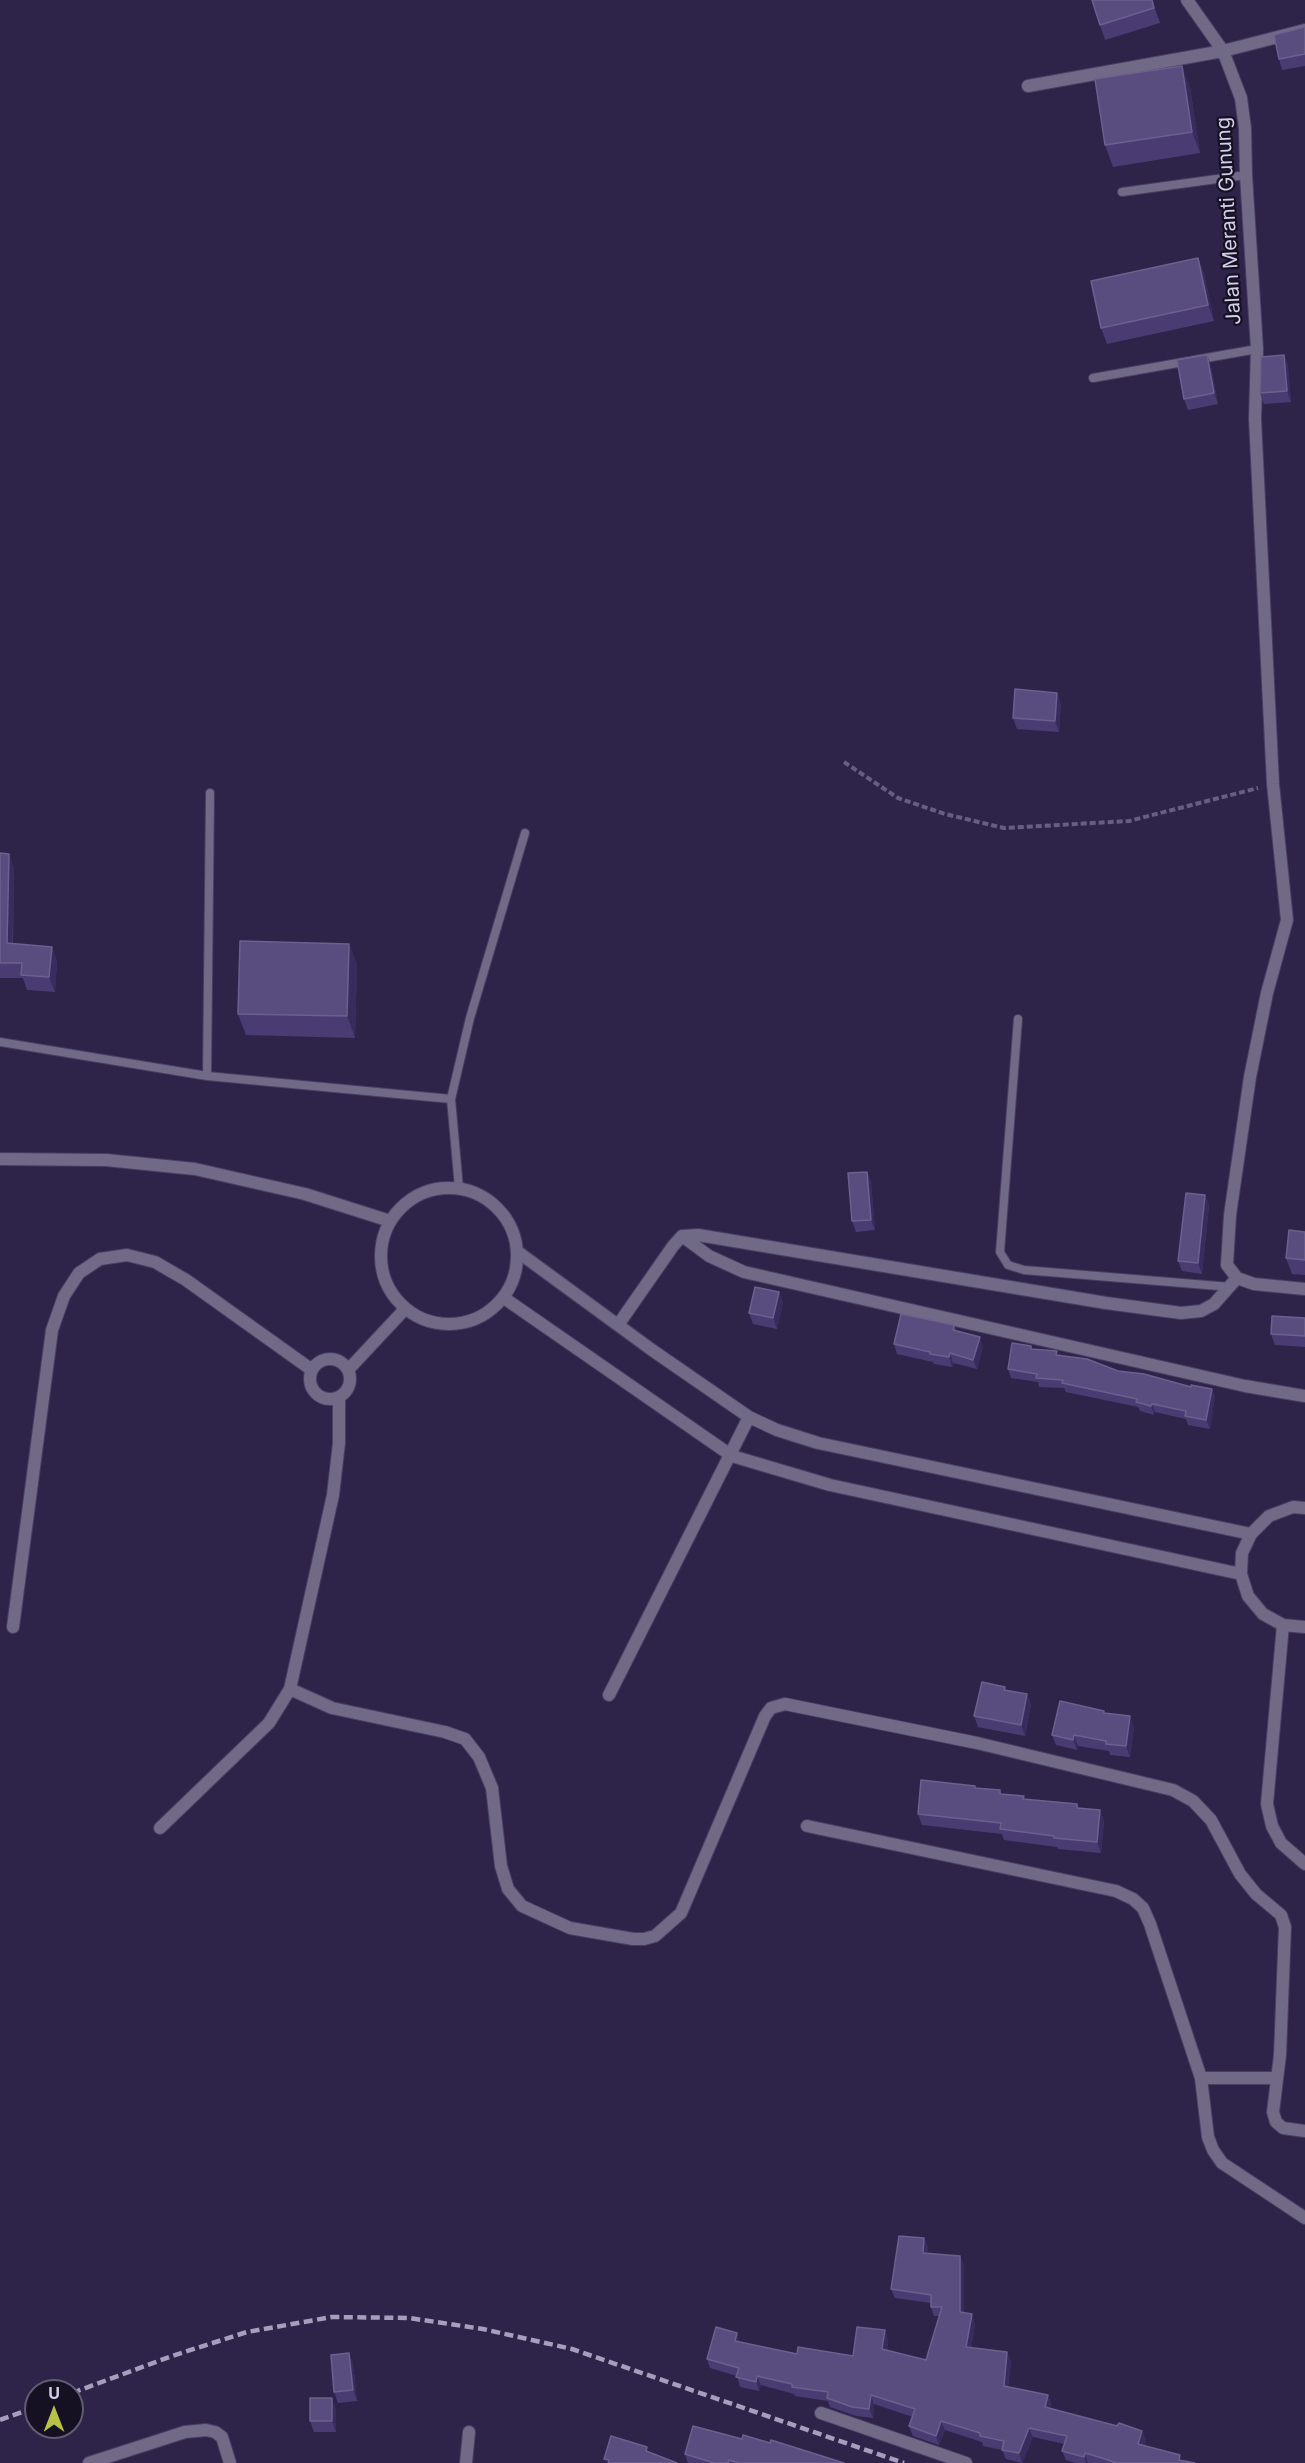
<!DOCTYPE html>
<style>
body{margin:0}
#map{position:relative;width:1305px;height:2463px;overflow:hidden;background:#2e244a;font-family:Inter,sans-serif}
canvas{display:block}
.north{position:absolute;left:24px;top:2379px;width:60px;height:60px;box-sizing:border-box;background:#151122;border:2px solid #615d71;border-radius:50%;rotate:0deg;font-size:16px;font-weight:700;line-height:24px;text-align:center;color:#d3cfe8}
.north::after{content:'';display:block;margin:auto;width:21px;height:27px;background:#b7c147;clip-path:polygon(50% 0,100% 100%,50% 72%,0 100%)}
</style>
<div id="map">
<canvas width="1305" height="2463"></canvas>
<div class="north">U</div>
</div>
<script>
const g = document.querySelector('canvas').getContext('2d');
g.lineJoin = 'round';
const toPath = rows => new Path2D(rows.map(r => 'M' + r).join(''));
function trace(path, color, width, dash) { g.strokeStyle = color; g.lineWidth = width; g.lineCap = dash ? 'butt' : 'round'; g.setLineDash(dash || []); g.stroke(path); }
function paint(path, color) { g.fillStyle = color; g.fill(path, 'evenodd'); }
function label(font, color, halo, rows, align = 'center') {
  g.font = font + ' Inter,sans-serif'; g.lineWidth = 4.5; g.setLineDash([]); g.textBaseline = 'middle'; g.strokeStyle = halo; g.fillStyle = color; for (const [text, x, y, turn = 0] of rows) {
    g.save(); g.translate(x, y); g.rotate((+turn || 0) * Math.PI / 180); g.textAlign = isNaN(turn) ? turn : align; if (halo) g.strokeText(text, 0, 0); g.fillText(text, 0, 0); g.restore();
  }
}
const lane = toPath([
 [1122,192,1246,175],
 [1093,378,1257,349],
 [1018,1019,1000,1252,1008,1265,1024,1270,1231,1287],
 [0,1042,207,1076,451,1099],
 [207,1076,210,793],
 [459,1188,451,1099,470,1018,525,833]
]);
const street = toPath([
 [1187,0,1223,51,1241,98,1245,128,1246,175,1257,349,1255,419,1273,784,1287,920,1267,993,1250,1077,1230,1215,1227,1265,1237,1278,1254,1284,1305,1289],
 [1028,86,1223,51,1305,30],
 [0,1159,106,1160,195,1169,305,1194,390,1221],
 '381 1256a68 68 0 1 1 136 0a68 68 0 1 1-136 0Z',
 [682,1236,709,1256,744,1272,1245,1386,1305,1396],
 [518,1252,652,1350,749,1417,777,1430,818,1443,1251,1534],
 [504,1298,732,1456,830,1485,1241,1574],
 [618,1325,673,1246,682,1236,698,1235,1106,1303,1181,1313,1201,1311,1214,1304,1237,1278],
 '310 1379a20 20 0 1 1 40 0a20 20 0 1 1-40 0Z',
 [348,1370,405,1309],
 [1305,1508,1293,1507,1269,1516,1251,1534,1242,1553,1241,1574,1248,1596,1263,1614,1283,1625,1305,1627],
 [1283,1625,1267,1804,1272,1826,1281,1843,1305,1864],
 [13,1627,52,1330,64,1296,79,1273,100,1259,127,1255,155,1262,186,1280,312,1370],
 [290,1689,332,1708,445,1732,465,1739,479,1757,492,1788,501,1866,508,1889,522,1906,570,1928,633,1939,644,1939,655,1936,681,1913,765,1716,771,1708,785,1704,977,1743,1173,1790,1193,1801,1211,1820,1240,1874,1256,1894,1281,1915,1285,1927,1280,2055,1273,2112,1276,2122,1283,2128,1305,2131],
 [609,1695,749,1417],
 [807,1826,1116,1891,1133,1899,1143,1908,1150,1924,1201,2078,1277,2078],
 [160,1828,269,1723,290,1689,333,1495,339,1443,339,1397],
 [1201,2078,1208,2137,1213,2150,1222,2163,1305,2218],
 [821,2413,966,2463],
 [89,2463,185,2432,206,2430,215,2432,222,2437,230,2463],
 [466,2463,469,2432]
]);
trace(lane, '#483f63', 10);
trace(street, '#483f63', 14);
trace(toPath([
 [844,762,898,798,945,814,1004,828,1129,821,1258,788]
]), '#675f80', 4, [6, 3]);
trace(lane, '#706a86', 8);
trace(street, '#706a86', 12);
trace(toPath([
 [72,2393,172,2356,247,2332,332,2317,409,2318,483,2329,572,2349,904,2463],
 [0,2420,36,2407]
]), '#a59fbc', 4.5, [9, 4.5]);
paint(toPath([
 [1152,0,1160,23,1105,40,1100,25],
 [1305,27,1305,66,1282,70,1279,59],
 [1190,87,1200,153,1113,167,1105,145],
 [1198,258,1204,274,1214,321,1107,344,1101,328],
 [1284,355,1288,366,1291,402,1264,404,1260,393],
 [1211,366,1218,404,1188,410,1184,399],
 [1061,703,1059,732,1017,729,1013,718],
 [0,853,9,854,14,869,13,944,52,947,57,962,55,992,27,990,23,978,0,978],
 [349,944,357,965,355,1038,246,1035,238,1014],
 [867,1172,871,1182,875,1230,856,1232,852,1221],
 [1205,1195,1209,1206,1202,1274,1182,1271,1178,1261],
 [1305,1232,1305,1275,1292,1274,1286,1258],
 [779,1292,783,1303,777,1329,753,1324,749,1313],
 [1305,1318,1305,1347,1275,1345,1271,1334],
 [954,1325,956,1330,983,1347,977,1369,953,1363,952,1367,934,1364,933,1362,897,1354,894,1344],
 [1032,1349,1118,1371,1191,1387,1212,1389,1215,1397,1210,1429,1188,1425,1186,1419,1155,1412,1154,1415,1140,1411,1138,1407,1066,1392,1064,1388,1039,1387,1038,1382,1011,1378,1008,1369],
 [1005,1687,1006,1690,1031,1704,1025,1736,978,1727,974,1716],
 [1104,1711,1105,1713,1134,1727,1130,1757,1110,1755,1109,1751,1078,1746,1077,1750,1056,1745,1052,1735],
 [976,1788,1000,1790,1001,1794,1025,1799,1077,1804,1079,1808,1100,1810,1104,1821,1101,1853,1058,1849,1057,1847,1004,1840,1002,1834,922,1825,918,1814],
 [924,2238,928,2248,927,2253,964,2265,964,2313,975,2324,971,2348,1011,2361,1008,2387,1048,2395,1051,2405,1050,2408,1117,2426,1142,2431,1146,2441,1144,2446,1182,2461,1195,2463,1075,2463,1066,2460,1062,2451,1064,2444,1033,2437,1022,2463,1006,2459,1002,2450,983,2446,982,2442,945,2430,939,2445,913,2436,909,2426,913,2417,874,2404,873,2418,856,2416,830,2407,828,2401,795,2396,794,2394,761,2385,759,2391,740,2387,737,2376,710,2368,707,2359,740,2342,797,2354,853,2356,885,2330,888,2340,887,2350,926,2360,939,2316,934,2316,931,2307,931,2303,895,2298,891,2289],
 [349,2353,353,2364,357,2401,338,2403,334,2392],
 [336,2409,336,2432,314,2432,310,2421],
 [742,2439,770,2443,844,2463,688,2463,685,2454]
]), '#4a3c72');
paint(toPath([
 [1182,66,1190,87,1200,153,1192,132],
 [1198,258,1204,274,1214,321,1208,305],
 [1207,355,1211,366,1218,404,1214,393],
 [1284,355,1288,366,1291,402,1287,391],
 [1057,693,1061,703,1059,732,1055,721],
 [9,854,14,869,12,959,7,943],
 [349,944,357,965,355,1038,347,1016],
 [52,947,57,962,55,992,49,977],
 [867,1172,871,1182,875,1230,871,1220],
 [1205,1195,1209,1206,1202,1274,1198,1263],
 [779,1292,783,1303,777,1329,773,1318],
 [980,1337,983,1347,977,1369,973,1360],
 [950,1353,953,1363,952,1367,949,1357],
 [1212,1389,1215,1397,1210,1429,1206,1420],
 [1152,1404,1155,1412,1154,1415,1151,1406],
 [1027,1694,1031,1704,1025,1736,1021,1725],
 [1130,1716,1134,1727,1130,1757,1126,1746],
 [1074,1735,1078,1746,1077,1750,1073,1740],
 [1100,1810,1104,1821,1101,1853,1097,1842],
 [924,2238,928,2248,926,2262,923,2253],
 [960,2256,964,2265,964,2322,960,2312],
 [972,2314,975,2324,970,2357,966,2347],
 [885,2330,888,2340,886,2358,882,2349],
 [737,2333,740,2343,735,2341],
 [1007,2352,1011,2361,1007,2395,1004,2386],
 [349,2353,353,2364,357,2401,353,2390],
 [757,2376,761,2385,759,2391,756,2382],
 [871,2395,874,2404,873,2418,869,2409],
 [1048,2395,1051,2405,1048,2416,1045,2407],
 [332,2398,336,2409,336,2432,332,2421],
 [941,2421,945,2430,939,2445,936,2436],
 [1029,2428,1033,2437,1022,2463,1019,2453],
 [1142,2431,1146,2441,1141,2454,1138,2444],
 [1085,2453,1088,2463,1086,2463,1084,2457]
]), '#392c5d');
const building = toPath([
 [1092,0,1152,0,1154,8,1100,25,1092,0],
 [1305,27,1305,54,1279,59,1274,35,1305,27],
 [1182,66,1192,132,1105,145,1095,79,1182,66],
 [1198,258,1208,305,1101,328,1091,281,1198,258],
 [1207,355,1214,393,1184,399,1177,360,1207,355],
 [1284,355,1287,391,1260,393,1261,357,1284,355],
 [1015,689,1057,693,1055,721,1013,718,1015,689],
 [0,853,9,854,7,943,52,947,49,977,21,975,22,963,0,963,0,853],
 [240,941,349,944,347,1016,238,1014,240,941],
 [867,1172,871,1220,852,1221,848,1173,867,1172],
 [1186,1193,1205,1195,1198,1263,1178,1261,1186,1193],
 [1289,1230,1305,1232,1305,1260,1286,1258,1289,1230],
 [755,1287,779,1292,773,1318,749,1313,755,1287],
 [901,1314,954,1325,953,1330,980,1337,973,1360,950,1353,949,1357,930,1354,930,1352,894,1344,901,1314],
 [1272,1316,1305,1318,1305,1336,1271,1334,1272,1316],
 [1012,1343,1031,1346,1031,1349,1057,1351,1056,1355,1087,1359,1118,1371,1144,1374,1191,1387,1191,1385,1212,1389,1206,1420,1185,1416,1186,1411,1152,1404,1151,1406,1136,1402,1137,1399,1062,1383,1063,1380,1036,1378,1037,1374,1008,1369,1012,1343],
 [982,1682,1005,1687,1004,1690,1027,1694,1021,1725,974,1716,982,1682],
 [1060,1701,1104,1711,1104,1713,1130,1716,1126,1746,1106,1744,1106,1741,1074,1735,1073,1740,1052,1735,1060,1701],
 [921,1780,975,1786,975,1788,1000,1790,1000,1794,1024,1796,1023,1799,1077,1804,1077,1808,1100,1810,1097,1842,1054,1838,1054,1836,1000,1829,1001,1823,918,1814,921,1780],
 [899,2236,924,2238,923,2253,960,2256,960,2312,972,2314,966,2347,1007,2352,1004,2386,1048,2395,1045,2407,1117,2426,1119,2423,1142,2431,1138,2444,1180,2455,1179,2460,1195,2463,1116,2463,1102,2458,1085,2453,1084,2457,1062,2451,1067,2436,1029,2428,1019,2453,1002,2450,1004,2441,980,2436,980,2433,941,2421,936,2436,909,2426,915,2409,871,2395,869,2409,852,2407,827,2398,828,2392,792,2387,792,2384,757,2376,756,2382,736,2377,739,2368,707,2359,716,2327,737,2333,735,2341,797,2354,798,2347,853,2356,857,2327,885,2330,882,2349,926,2360,942,2307,931,2307,931,2295,891,2289,899,2236],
 [349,2353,353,2390,334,2392,331,2355,349,2353],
 [310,2398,332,2398,332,2421,310,2421,310,2398],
 [693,2426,742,2439,743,2435,770,2443,771,2440,844,2463,739,2463,729,2460,728,2463,714,2463,685,2454,693,2426],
 [611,2436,647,2447,646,2451,677,2463,608,2463,609,2460,604,2459,611,2436]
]);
paint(building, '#594c7f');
trace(building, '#6c608f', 1.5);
label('20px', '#d3cfe8', '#151122', [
 ["Jalan Meranti Gunung",1229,221,-93]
]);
</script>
